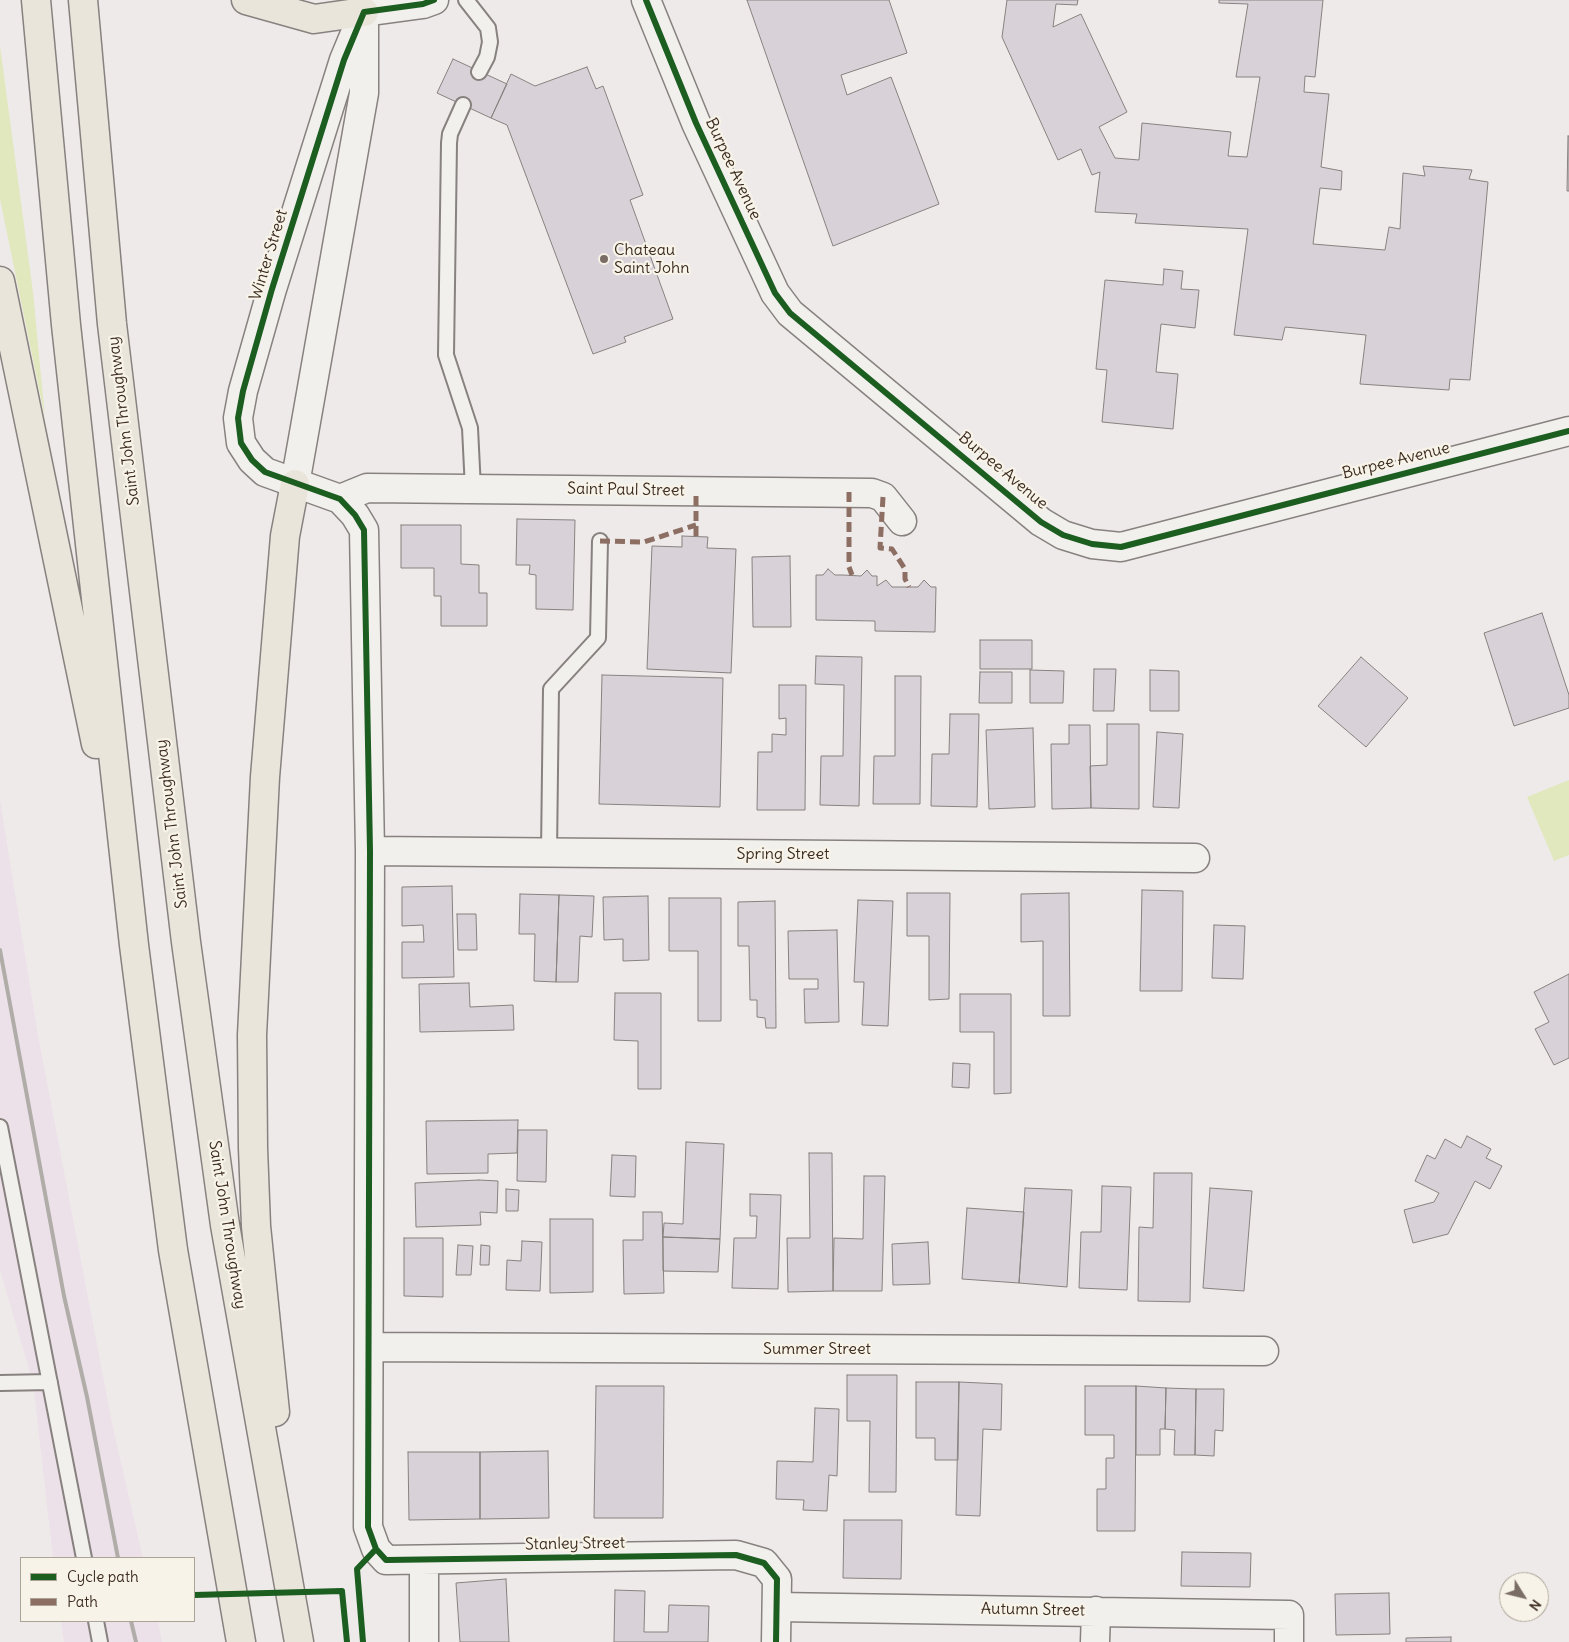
<!DOCTYPE html>
<style>
body{margin:0}
#map{position:relative;width:1569px;height:1642px;overflow:hidden;background:#efeaea;font-family:Delius,sans-serif}
canvas{display:block}
.legend{position:absolute;left:20px;top:1557px;width:175px;height:65px;box-sizing:border-box;background:#f7f3e8;border:1px solid #aca397;margin:0;padding:6px 9px;list-style:none;font-size:15px;color:#3b2a1e}
.legend li{display:flex;align-items:center;gap:10px;height:25px}
.legend b{width:25px;border:1px solid #aca397}
.north{position:absolute;left:1499px;top:1572px;width:50px;height:50px;box-sizing:border-box;background:#f7f3e8;border:1px solid #aca397;border-radius:50%;rotate:126deg;font-size:14px;font-weight:700;line-height:20px;text-align:center;color:#3b2a1e}
.north::after{content:'';display:block;margin:auto;width:18px;height:22px;background:#7a6d65;clip-path:polygon(50% 0,100% 100%,50% 72%,0 100%)}
</style>
<div id="map">
<canvas width="1569" height="1642"></canvas>
<ul class="legend">
<li><b style="height:6px;background:#1b5e20"></b>Cycle path</li>
<li><b style="height:6px;background:#8d6e63"></b>Path</li>
</ul>
<div class="north">N</div>
</div>
<script>
const g = document.querySelector('canvas').getContext('2d');
g.lineJoin = 'round';
function paint(path, color) { g.fillStyle = color; g.fill(path, 'evenodd'); }
const toPath = rows => new Path2D(rows.map(r => 'M' + r).join(''));
function trace(path, color, width, dash) { g.strokeStyle = color; g.lineWidth = width; g.lineCap = dash ? 'butt' : 'round'; g.setLineDash(dash || []); g.stroke(path); }
function label(font, color, halo, rows, align = 'center') {
  g.font = font + ' Delius,sans-serif'; g.lineWidth = 4.5; g.setLineDash([]); g.textBaseline = 'middle'; g.strokeStyle = halo; g.fillStyle = color; for (const [text, x, y, turn = 0] of rows) {
    g.save(); g.translate(x, y); g.rotate((+turn || 0) * Math.PI / 180); g.textAlign = isNaN(turn) ? turn : align; if (halo) g.strokeText(text, 0, 0); g.fillText(text, 0, 0); g.restore();
  }
}
paint(toPath([
 [0,800,38,1035,112,1423,143,1558,53,1558,33,1383,0,1270],
 [61,1621,158,1621,162,1642,64,1642]
]), '#ece1e9');
paint(toPath([
 [0,46,33,292,45,418,0,199],
 [1569,780,1569,855,1554,861,1527,797]
]), '#e1e8bd');
const building = toPath([
 [747,0,889,0,907,53,841,75,847,95,891,77,939,204,833,246,747,0],
 [1007,0,1078,0,1077,5,1056,4,1053,27,1081,14,1127,112,1099,127,1115,158,1139,160,1142,123,1231,132,1228,156,1247,157,1260,77,1236,77,1248,4,1219,3,1219,0,1323,0,1315,77,1305,76,1304,92,1329,94,1321,167,1342,171,1341,190,1320,188,1313,244,1385,250,1389,227,1400,229,1403,173,1425,176,1423,166,1472,170,1469,179,1488,182,1470,380,1450,379,1449,390,1360,384,1366,335,1285,327,1282,340,1234,335,1248,229,1135,223,1137,214,1095,212,1100,172,1092,175,1081,149,1058,160,1002,37,1007,0],
 [453,59,507,84,491,118,437,93,453,59],
 [587,67,596,89,603,86,643,195,630,200,673,319,624,337,626,342,593,354,507,125,491,118,511,74,535,86,587,67],
 [1568,136,1569,136,1569,191,1567,191,1568,136],
 [1164,269,1183,271,1181,289,1199,290,1195,328,1161,324,1156,372,1178,374,1173,429,1102,422,1107,370,1096,369,1105,280,1163,285,1164,269],
 [517,519,575,520,573,610,536,609,536,575,529,574,530,565,516,565,517,519],
 [401,525,461,525,461,564,479,565,479,593,487,593,487,626,441,626,441,596,434,596,434,568,401,568,401,525],
 [682,536,708,537,707,548,736,549,731,673,647,669,652,546,682,547,682,536],
 [790,556,791,627,753,627,752,557,790,556],
 [828,569,835,575,843,575,861,576,867,570,872,576,877,576,877,586,886,580,892,587,918,587,924,580,931,587,936,587,935,632,875,631,875,621,816,620,816,575,823,575,828,569],
 [1542,613,1569,695,1569,708,1514,726,1484,633,1542,613],
 [980,640,1032,640,1032,669,980,669,980,640],
 [816,656,862,657,859,806,820,805,821,756,843,756,844,685,815,684,816,656],
 [1361,657,1408,698,1366,747,1318,706,1361,657],
 [1094,669,1116,669,1114,711,1093,711,1094,669],
 [1030,670,1064,671,1063,703,1030,703,1030,670],
 [1150,670,1179,671,1179,711,1150,711,1150,670],
 [980,672,1012,672,1012,703,979,703,980,672],
 [602,675,723,678,720,807,599,804,602,675],
 [895,676,921,676,920,804,873,804,874,756,895,756,895,676],
 [779,685,806,685,805,810,757,810,758,752,772,752,772,734,786,735,786,718,779,719,779,685],
 [950,714,979,714,977,807,931,806,932,754,949,754,950,714],
 [1107,724,1139,724,1139,809,1091,808,1090,766,1107,765,1107,724],
 [1069,725,1090,725,1091,808,1052,809,1051,744,1069,744,1069,725],
 [1033,728,1035,807,989,809,986,730,1033,728],
 [1157,732,1183,734,1179,808,1153,807,1157,732],
 [452,886,454,977,402,978,402,942,424,942,423,925,402,926,402,887,452,886],
 [1142,890,1183,891,1182,991,1140,991,1142,890],
 [907,893,950,893,949,999,929,1000,929,936,907,936,907,893],
 [1069,893,1070,1016,1043,1016,1043,941,1021,942,1021,894,1069,893],
 [520,894,559,895,556,982,534,981,535,934,519,934,520,894],
 [559,895,594,896,592,937,580,936,578,982,556,982,559,895],
 [648,896,649,960,623,961,623,939,604,940,603,897,648,896],
 [669,898,721,898,721,1021,698,1021,698,951,669,951,669,898],
 [858,900,893,901,888,1026,862,1025,864,982,854,982,858,900],
 [775,901,776,1028,766,1028,765,1018,757,1017,757,1000,750,1000,749,946,738,946,738,902,775,901],
 [457,914,476,914,477,950,458,950,457,914],
 [1214,925,1245,926,1243,979,1212,978,1214,925],
 [837,930,839,1022,805,1023,804,989,818,989,818,979,789,979,788,931,837,930],
 [1569,974,1569,1058,1554,1065,1535,1029,1549,1022,1534,992,1569,974],
 [469,983,470,1007,513,1005,514,1030,420,1032,419,984,469,983],
 [615,993,661,993,661,1089,638,1089,638,1041,614,1040,615,993],
 [960,994,1011,994,1011,1093,994,1094,994,1032,960,1032,960,994],
 [953,1063,970,1064,969,1088,952,1087,953,1063],
 [518,1120,517,1153,488,1154,488,1173,427,1174,426,1121,518,1120],
 [518,1130,547,1130,546,1182,517,1181,518,1130],
 [1467,1136,1491,1149,1486,1158,1502,1166,1490,1189,1475,1181,1448,1234,1413,1243,1404,1210,1434,1202,1439,1193,1415,1181,1427,1155,1435,1159,1445,1139,1461,1148,1467,1136],
 [686,1142,724,1144,720,1239,663,1237,664,1223,683,1224,686,1142],
 [809,1153,832,1153,833,1291,788,1292,787,1238,810,1238,809,1153],
 [612,1155,636,1156,635,1197,610,1196,612,1155],
 [1154,1173,1192,1173,1190,1302,1138,1301,1139,1227,1153,1228,1154,1173],
 [864,1176,885,1176,882,1291,833,1291,834,1238,863,1239,864,1176],
 [479,1180,498,1181,497,1213,480,1212,481,1225,416,1227,415,1183,479,1180],
 [1102,1186,1131,1187,1127,1290,1079,1288,1081,1232,1101,1232,1102,1186],
 [1025,1188,1072,1190,1067,1287,1019,1283,1025,1188],
 [1210,1188,1252,1191,1244,1291,1203,1288,1210,1188],
 [506,1189,519,1190,518,1211,506,1211,506,1189],
 [750,1194,781,1195,778,1289,732,1288,734,1238,756,1238,757,1216,750,1216,750,1194],
 [967,1208,1024,1212,1019,1283,962,1279,967,1208],
 [643,1212,662,1212,664,1293,624,1294,623,1240,643,1240,643,1212],
 [550,1219,593,1219,593,1292,550,1293,550,1219],
 [663,1237,720,1239,718,1272,663,1271,663,1237],
 [404,1238,443,1238,443,1297,404,1296,404,1238],
 [522,1241,542,1242,540,1291,506,1290,507,1260,521,1261,522,1241],
 [928,1242,930,1284,893,1285,892,1244,928,1242],
 [458,1245,473,1246,471,1275,456,1275,458,1245],
 [481,1245,490,1246,489,1265,480,1265,481,1245],
 [847,1375,897,1375,896,1492,869,1492,870,1421,847,1421,847,1375],
 [916,1382,959,1382,958,1460,935,1460,935,1438,916,1438,916,1382],
 [959,1382,1002,1384,1001,1430,983,1429,980,1516,956,1515,959,1382],
 [596,1386,664,1386,663,1518,594,1518,596,1386],
 [1085,1386,1136,1386,1135,1531,1097,1531,1097,1489,1106,1489,1106,1458,1114,1458,1114,1435,1085,1435,1085,1386],
 [1136,1386,1166,1388,1165,1429,1160,1429,1160,1455,1136,1455,1136,1386],
 [1166,1388,1196,1389,1195,1455,1174,1455,1175,1430,1165,1429,1166,1388],
 [1196,1389,1224,1389,1223,1431,1215,1430,1214,1456,1195,1455,1196,1389],
 [815,1408,839,1409,837,1476,829,1475,827,1511,803,1510,804,1500,776,1499,777,1461,813,1462,815,1408],
 [548,1451,549,1518,480,1519,480,1452,548,1451],
 [408,1452,480,1452,480,1519,409,1520,408,1452],
 [844,1520,902,1520,901,1579,843,1578,844,1520],
 [1182,1552,1251,1553,1250,1587,1181,1586,1182,1552],
 [506,1579,509,1642,460,1642,456,1583,506,1579],
 [615,1590,645,1591,644,1632,668,1632,669,1605,709,1606,708,1642,614,1642,615,1590],
 [1389,1593,1390,1634,1336,1635,1335,1594,1389,1593],
 [1451,1637,1451,1642,1406,1642,1406,1638,1451,1637]
]);
paint(building, '#d9d1d8');
trace(building, '#87827f', 1);
const lane = toPath([
 [466,0,488,28,490,42,487,57,479,72],
 [463,105,450,134,449,143,446,355,470,428,473,489],
 [549,852,551,689,598,638,600,541],
 [0,1127,84,1558],
 [0,1383,50,1382],
 [96,1621,100,1642]
]);
const street = toPath([
 [646,0,696,123,775,293,790,313,1041,522,1063,535,1092,544,1121,547,1569,431],
 [364,12,344,60,272,289,243,391,238,418,241,443,252,460,265,472,340,499,355,515,364,530,370,851,368,1527,376,1549,386,1560,736,1555,764,1563,777,1579,776,1642],
 [340,499,367,488,872,493,883,497,902,521],
 [370,851,1195,858],
 [370,1347,1264,1351],
 [424,1560,424,1642],
 [777,1607,1289,1615,1289,1642],
 [1095,1642,1096,1611]
]);
const secondary = toPath([
 [364,12,423,4,434,0],
 [295,484,364,93,364,0]
]);
const highway = toPath([
 [36,0,66,325,134,945,173,1250,241,1642],
 [83,0,112,324,186,942,225,1225,299,1642],
 [246,0,314,19,364,12],
 [0,281,96,744],
 [275,1412,256,1226,253,1148,252,1035,265,777,285,536,295,484]
]);
trace(lane, '#87827f', 18);
trace(street, '#87827f', 31);
trace(secondary, '#87827f', 31);
trace(highway, '#87827f', 31);
trace(lane, '#f2f0ed', 14);
trace(street, '#f2f0ed', 28);
trace(secondary, '#f2f0ed', 28);
trace(highway, '#eae5db', 28);
trace(toPath([
 [0,950,64,1296,87,1397,118,1558],
 [131,1621,136,1642]
]), '#b0ada9', 4);
trace(toPath([
 [849,492,849,567,852,575],
 [883,497,880,548,892,549,905,569,905,579,909,587],
 [696,536,696,491],
 [600,541,644,542,696,525]
]), '#8d6e63', 5, [10, 5]);
trace(toPath([
 [434,0,423,4,364,12,344,60,272,289,243,391,238,418,241,443,252,460,265,472,340,499,355,515,364,530,370,851,368,1527,376,1549,386,1560,736,1555,764,1563,777,1579,776,1642],
 [646,0,696,123,775,293,790,313,1041,522,1063,535,1092,544,1121,547,1569,431],
 [194,1595,342,1591,347,1642],
 [363,1642,357,1569,376,1549]
]), '#1b5e20', 6);
for (const [x, y, r, color] of [
 [604,259,5,"#7a6d65"]
]) { const dot = new Path2D(); dot.arc(x, y, r, 0, 2 * Math.PI); g.fillStyle = color; g.fill(dot); trace(dot, '#f7f3e8', 2); }
label('16px', '#3b2a1e', '#f7f3e8', [
 ["Burpee Avenue",733,169,65],
 ["Winter Street",269,255,-73],
 ["Saint John Throughway",124,421,-97],
 ["Burpee Avenue",1396,461,-14],
 ["Burpee Avenue",1003,471,40],
 ["Saint Paul Street",626,490,1],
 ["Saint John Throughway",172,824,-97],
 ["Spring Street",783,854],
 ["Saint John Throughway",227,1225,81],
 ["Summer Street",817,1349],
 ["Stanley Street",575,1544,-1],
 ["Autumn Street",1033,1610,1]
]);
label('16px', '#3b2a1e', '#f7f3e8', [
 ["Chateau",614,250],
 ["Saint John",614,268]
], 'left');
</script>
